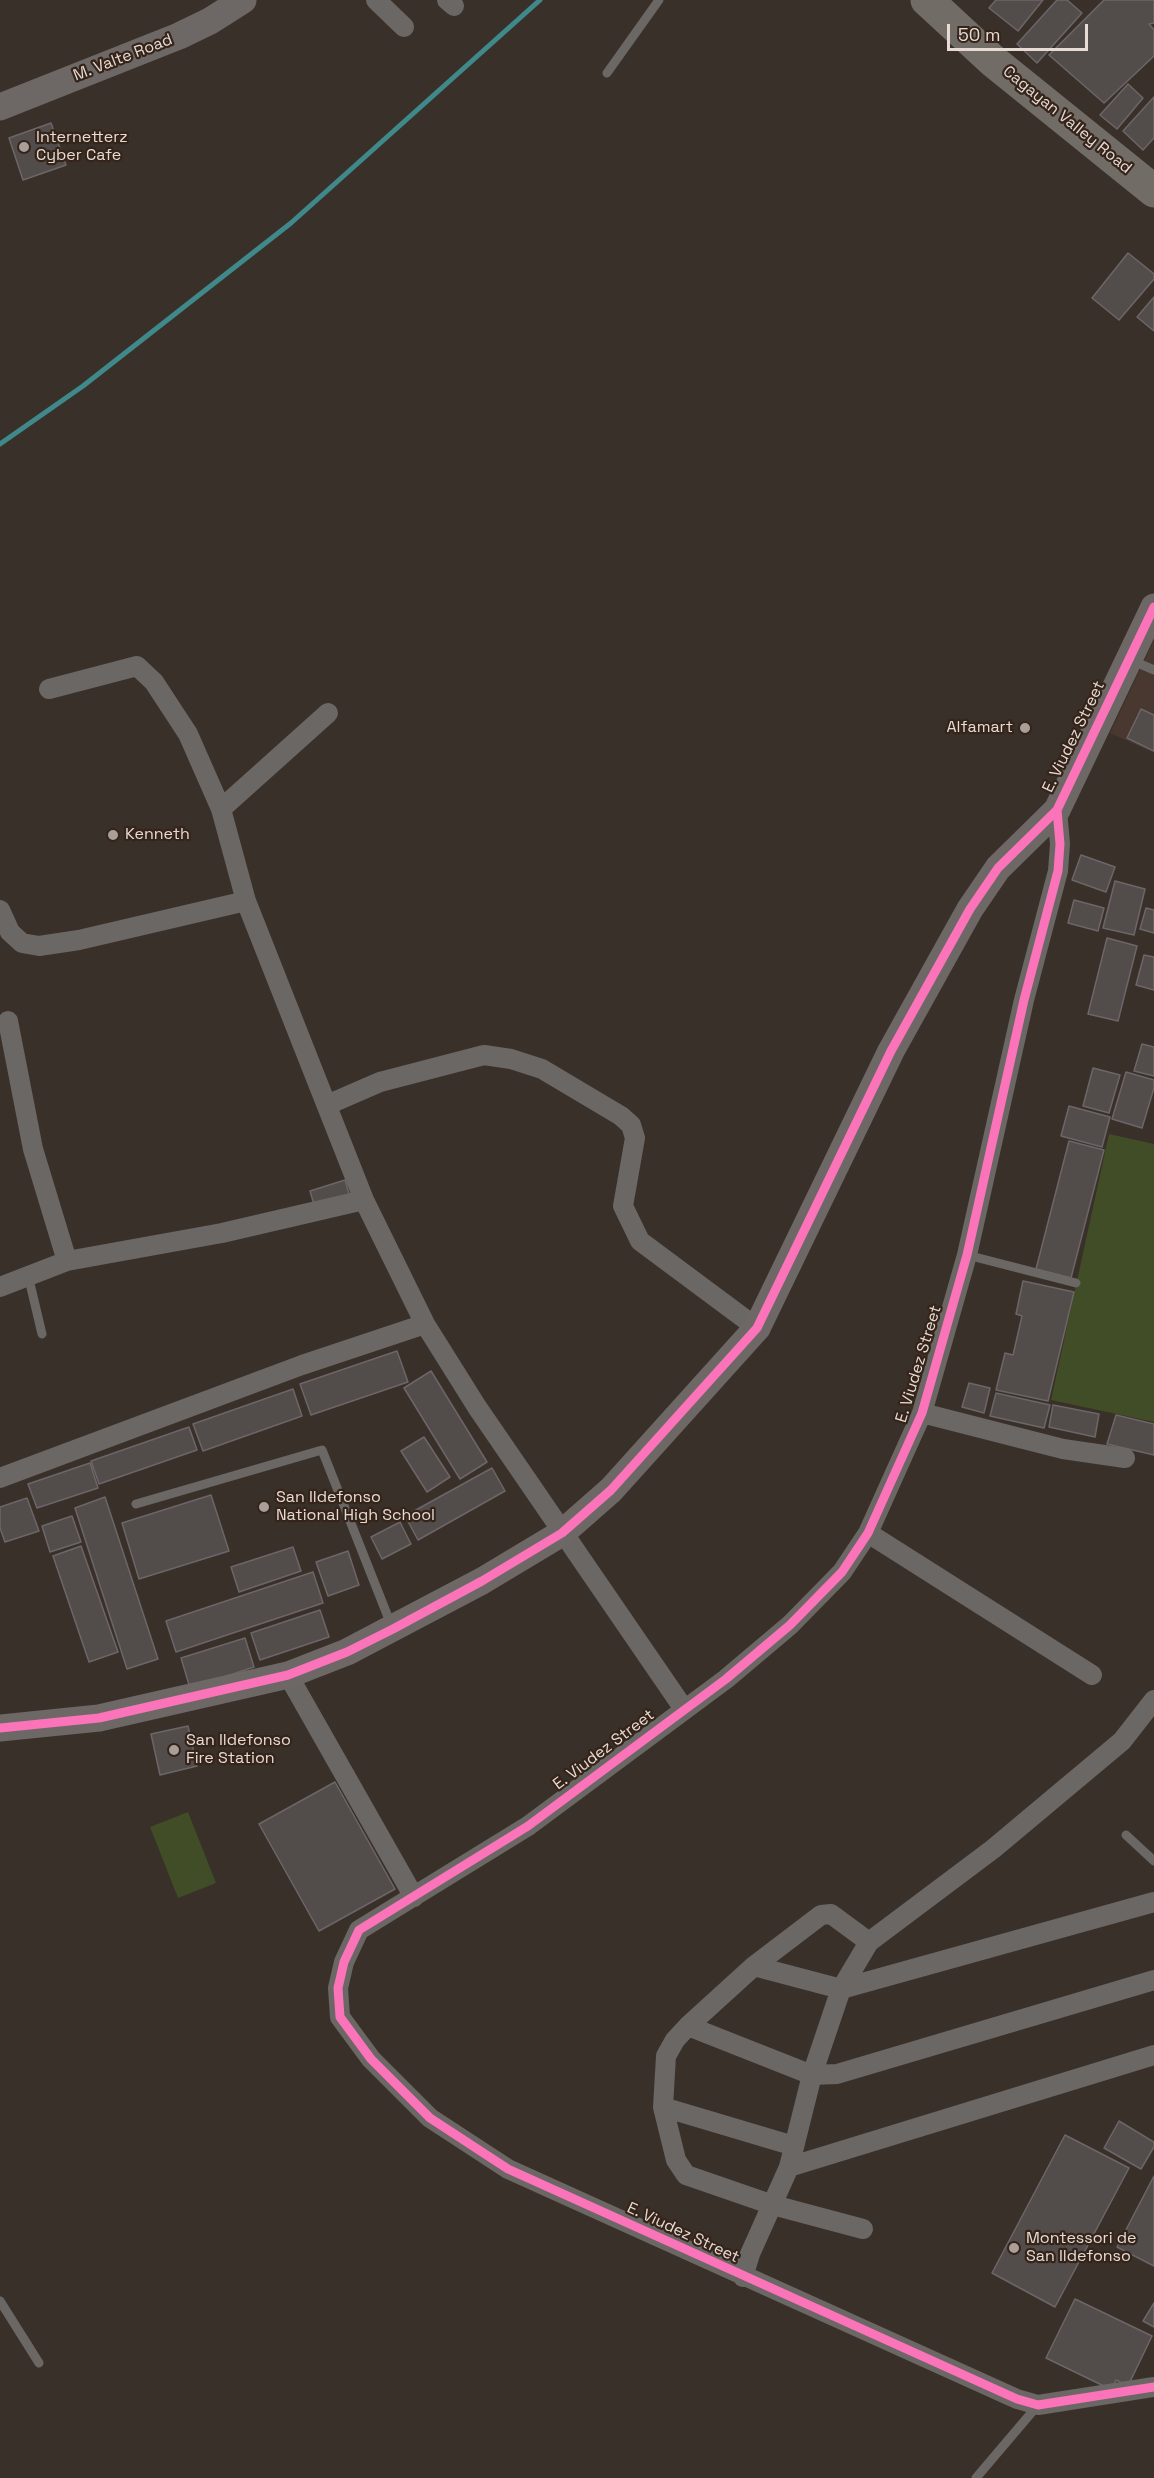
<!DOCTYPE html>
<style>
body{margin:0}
#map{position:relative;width:1154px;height:2478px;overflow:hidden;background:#3a302a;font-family:"Space Grotesk",sans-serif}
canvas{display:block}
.scale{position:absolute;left:947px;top:24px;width:141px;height:27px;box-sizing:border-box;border:3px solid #e7dbd4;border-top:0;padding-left:8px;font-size:18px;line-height:21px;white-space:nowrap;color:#e7dbd4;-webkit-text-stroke:4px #35241a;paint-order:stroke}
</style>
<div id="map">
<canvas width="1154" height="2478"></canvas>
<div class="scale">50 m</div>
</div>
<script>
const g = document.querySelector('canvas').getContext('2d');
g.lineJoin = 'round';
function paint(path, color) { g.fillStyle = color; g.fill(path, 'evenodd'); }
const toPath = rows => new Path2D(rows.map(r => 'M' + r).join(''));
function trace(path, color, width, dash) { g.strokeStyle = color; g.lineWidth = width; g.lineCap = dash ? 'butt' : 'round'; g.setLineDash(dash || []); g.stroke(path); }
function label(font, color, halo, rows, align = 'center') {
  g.font = font + ' "Space Grotesk",sans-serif'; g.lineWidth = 4.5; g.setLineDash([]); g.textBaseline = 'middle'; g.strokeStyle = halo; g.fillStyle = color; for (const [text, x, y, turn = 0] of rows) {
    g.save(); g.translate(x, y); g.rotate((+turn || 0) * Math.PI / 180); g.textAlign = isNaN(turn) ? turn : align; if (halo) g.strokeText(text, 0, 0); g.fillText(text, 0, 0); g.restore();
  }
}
paint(toPath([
 [1154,640,1154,753,1110,733]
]), '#48382f');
paint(toPath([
 [1109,1134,1154,1144,1154,1422,1051,1400],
 [188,1812,216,1883,178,1898,150,1827]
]), '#404d26');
trace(toPath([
 [0,444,83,386,291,223,540,0]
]), '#3f898b', 5);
const building = toPath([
 [996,0,1043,0,1018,31,989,8,996,0],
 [1057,0,1067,0,1082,13,1037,63,1017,44,1057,0],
 [1104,0,1154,0,1154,23,1149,24,1154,30,1154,56,1104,103,1049,55,1104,0],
 [1128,84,1143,98,1117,129,1100,115,1128,84],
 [1154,97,1154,138,1143,150,1123,131,1154,97],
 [51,123,66,165,23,180,9,138,51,123],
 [1128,253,1154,274,1154,279,1119,320,1092,298,1128,253],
 [1154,297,1154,331,1137,317,1154,297],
 [1141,709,1154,715,1154,751,1127,738,1141,709],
 [1081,855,1115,867,1106,892,1072,880,1081,855],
 [1115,881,1145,889,1134,935,1103,928,1115,881],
 [1074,900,1104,908,1098,931,1068,923,1074,900],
 [1146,908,1154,910,1154,933,1140,929,1146,908],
 [1107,938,1137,946,1118,1021,1088,1014,1107,938],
 [1144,955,1154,957,1154,990,1136,985,1144,955],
 [1142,1044,1154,1047,1154,1076,1134,1071,1142,1044],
 [1093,1068,1120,1075,1109,1113,1083,1106,1093,1068],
 [1126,1072,1154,1080,1154,1088,1142,1128,1112,1119,1126,1072],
 [1069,1106,1110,1117,1102,1147,1061,1136,1069,1106],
 [1069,1141,1104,1150,1071,1278,1036,1269,1069,1141],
 [345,1180,350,1197,315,1208,310,1191,345,1180],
 [1023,1281,1074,1292,1048,1401,996,1390,1005,1353,1013,1355,1022,1316,1016,1314,1023,1281],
 [397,1351,408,1382,311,1415,300,1384,397,1351],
 [431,1371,487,1462,460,1479,404,1388,431,1371],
 [969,1383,990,1388,984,1413,962,1407,969,1383],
 [293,1389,302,1416,203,1451,193,1424,293,1389],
 [996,1393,1050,1405,1044,1428,990,1416,996,1393],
 [1053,1405,1099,1414,1095,1437,1049,1427,1053,1405],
 [1116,1415,1154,1424,1154,1455,1107,1444,1116,1415],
 [189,1427,197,1450,99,1484,91,1461,189,1427],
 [424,1437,450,1477,427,1492,401,1451,424,1437],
 [90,1463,98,1488,37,1508,28,1484,90,1463],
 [492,1468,505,1491,418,1540,405,1516,492,1468],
 [211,1495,229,1551,139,1579,122,1523,211,1495],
 [105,1497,158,1659,127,1669,75,1508,105,1497],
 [27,1498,39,1531,5,1542,0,1528,0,1507,27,1498],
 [72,1516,81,1542,50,1552,42,1526,72,1516],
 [400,1522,411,1544,382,1559,371,1537,400,1522],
 [81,1546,118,1652,89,1662,53,1556,81,1546],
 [293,1547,301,1571,239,1592,231,1567,293,1547],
 [348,1551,359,1585,328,1596,316,1562,348,1551],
 [313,1572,323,1603,176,1652,166,1621,313,1572],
 [320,1610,329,1637,260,1660,251,1633,320,1610],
 [245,1638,254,1667,190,1688,181,1658,245,1638],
 [188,1726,197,1766,160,1775,151,1734,188,1726],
 [335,1782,395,1889,319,1931,259,1824,335,1782],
 [1119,2121,1154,2142,1154,2147,1141,2169,1104,2148,1119,2121],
 [1065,2135,1129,2168,1055,2307,992,2273,1065,2135],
 [1154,2176,1154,2266,1117,2247,1154,2176],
 [1075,2299,1152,2336,1128,2386,1116,2380,1112,2390,1046,2358,1075,2299],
 [1154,2303,1154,2327,1143,2321,1154,2303]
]);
paint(building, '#524c4b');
trace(building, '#6d6668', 1.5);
trace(toPath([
 [607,73,659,0],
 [1131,660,1154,670],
 [967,1255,1076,1283],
 [28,1275,42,1334],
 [136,1504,322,1450,392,1627],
 [1126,1835,1154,1861],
 [0,2301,39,2363],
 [976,2478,1038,2405]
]), '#6a6764', 9);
trace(toPath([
 [376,0,404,27],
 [447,0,454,6],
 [49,689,137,666,154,682,188,734,221,809,246,901,364,1200,425,1324,477,1407,684,1709],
 [221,809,328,713],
 [1057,810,1060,844,1058,871,1024,1000,967,1255,922,1413,868,1533,842,1572,790,1625,726,1679,528,1826,359,1930,344,1962,338,1988,340,2017,371,2059,430,2118,508,2169,1017,2399,1038,2405,1154,2387],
 [0,910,10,932,22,943,39,946,79,940,246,901],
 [8,1021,33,1149,67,1261],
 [327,1105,380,1082,484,1055,511,1059,542,1069,621,1116,631,1125,635,1138,623,1206,640,1241,757,1328],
 [0,1287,67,1261,222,1233,364,1200],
 [922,1413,1063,1449,1125,1458],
 [0,1478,302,1365,425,1324],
 [868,1533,1092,1675],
 [288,1675,414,1897],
 [754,1966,841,1989,1154,1902],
 [688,2026,812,2075,837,2074,1154,1980],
 [663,2107,794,2146],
 [789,2167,1154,2055],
 [863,2229,773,2205,686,2175,676,2160,663,2107,666,2056,675,2040,688,2026,754,1966,821,1915,831,1914,869,1942],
 [743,2277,750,2254,789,2167,812,2075,841,1989,869,1942,993,1849,1122,1741,1154,1700]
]), '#6a6764', 20);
trace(toPath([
 [0,107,179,36,210,21,243,0],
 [0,1728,99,1718,288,1675,347,1652,482,1581,562,1533,611,1490,757,1328,891,1051,970,909,998,868,1057,810,1154,607]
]), '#6d6865', 27);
trace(toPath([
 [927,0,993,61,1154,191]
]), '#726c67', 33);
trace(toPath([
 [1154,607,1057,810,1060,844,1058,871,1024,1000,967,1255,922,1413,868,1533,842,1572,790,1625,726,1679,528,1826,359,1930,344,1962,338,1988,340,2017,371,2059,430,2118,508,2169,1017,2399,1038,2405,1154,2387],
 [0,1728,99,1718,288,1675,347,1652,393,1629,482,1581,562,1533,611,1490,757,1328,891,1051,970,909,998,868,1057,810]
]), '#fb73b8', 9);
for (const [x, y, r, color] of [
 [24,147,6,"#aa9f98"],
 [1025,728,6,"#aa9f98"],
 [113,835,6,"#aa9f98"],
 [264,1507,6,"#aa9f98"],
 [174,1750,6,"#aa9f98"],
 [1014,2248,6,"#aa9f98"]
]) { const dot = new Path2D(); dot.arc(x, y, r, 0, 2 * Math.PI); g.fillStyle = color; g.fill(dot); trace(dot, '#35241a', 2); }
label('16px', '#e7dbd4', '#35241a', [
 ["M. Valte Road",123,58,-21],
 ["Cagayan Valley Road",1067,120,39],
 ["E. Viudez Street",1074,737,-64],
 ["E. Viudez Street",919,1364,-73],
 ["E. Viudez Street",604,1750,-37],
 ["E. Viudez Street",683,2233,25]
]);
label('16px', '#e7dbd4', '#35241a', [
 ["Internetterz",36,138],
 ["Cyber Cafe",36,156],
 ["Alfamart",1013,728,"right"],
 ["Kenneth",125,835],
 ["San Ildefonso",276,1498],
 ["National High School",276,1516],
 ["San Ildefonso",186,1741],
 ["Fire Station",186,1759],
 ["Montessori de",1026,2239],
 ["San Ildefonso",1026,2257]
], 'left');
</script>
